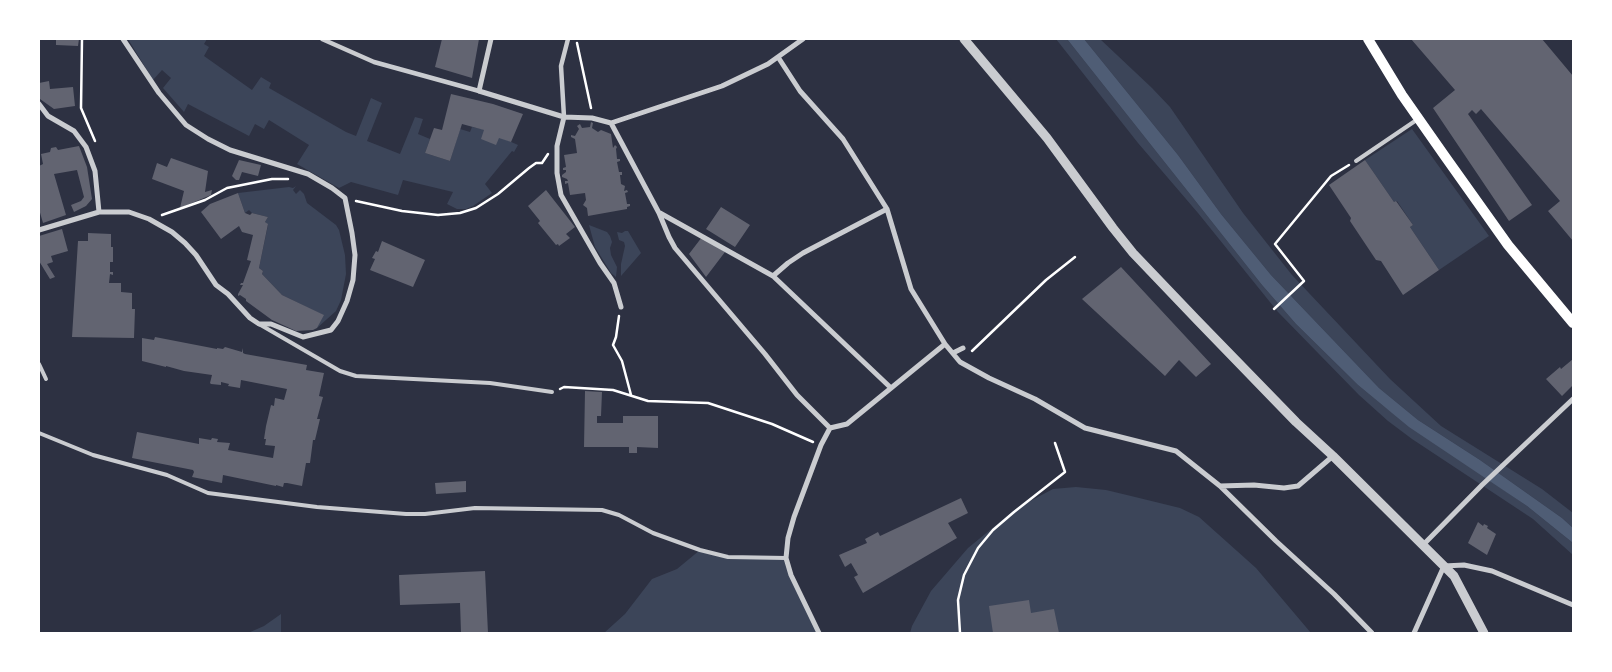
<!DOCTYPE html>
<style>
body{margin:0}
#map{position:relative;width:1612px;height:672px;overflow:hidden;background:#2d3142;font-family:Jost,sans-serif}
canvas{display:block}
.frame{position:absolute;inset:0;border:40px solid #fff;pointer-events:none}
</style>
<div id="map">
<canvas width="1612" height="672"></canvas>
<div class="frame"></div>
</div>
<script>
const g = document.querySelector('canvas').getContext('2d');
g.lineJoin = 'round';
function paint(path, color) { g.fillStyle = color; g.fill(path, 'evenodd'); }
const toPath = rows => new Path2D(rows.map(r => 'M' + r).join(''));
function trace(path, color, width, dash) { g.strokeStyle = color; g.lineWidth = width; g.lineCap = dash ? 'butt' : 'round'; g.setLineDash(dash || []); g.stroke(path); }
paint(toPath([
 [128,39,207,39,204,44,209,47,204,56,252,90,261,77,271,83,269,88,346,132,356,136,371,98,382,103,367,141,400,154,415,117,423,119,418,134,430,139,425,153,450,161,460,129,470,132,472,127,482,129,518,145,514,152,512,151,485,184,492,193,473,206,466,209,457,209,447,204,453,192,403,180,398,195,351,182,339,188,297,164,309,145,269,120,264,129,255,124,249,136,188,104,184,112,163,88,171,78,162,70,153,80],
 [1056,39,1067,39,1262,285,1296,324,1358,385,1385,407,1527,506,1573,543,1573,555,1533,519,1412,439,1388,421,1359,395,1278,312,1198,213,1138,143],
 [1084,39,1100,39,1152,88,1170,107,1243,213,1292,275,1390,379,1441,426,1542,489,1573,513,1573,528,1562,518,1480,460,1418,420,1379,388,1271,275,1221,214,1178,155],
 [1412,129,1489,236,1439,270,1410,227,1413,225,1397,201,1394,202,1365,160],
 [296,186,293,190,296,194,300,190,304,194,307,203,336,225,339,230,345,255,346,274,341,300,336,311,317,328,323,315,282,295,262,274,263,271,259,268,268,225,265,222,268,217,252,213,249,210,245,213,238,193,289,187,293,188],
 [589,225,607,232,610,236,612,242,610,248,611,255,617,267,616,277,611,273,595,247],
 [625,231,628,231,641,253,621,276,621,264,625,246,624,242,619,240,617,232,622,233],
 [1076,487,1106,490,1131,496,1180,508,1199,517,1256,568,1311,633,910,633,912,626,931,591,968,548,1017,508,1053,489],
 [700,550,728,557,786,558,819,633,604,633,625,614,652,579,677,569],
 [281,614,281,633,248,633,264,626]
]), '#3c4559');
paint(toPath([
 [1067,39,1084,39,1178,155,1221,214,1271,275,1379,388,1418,420,1480,460,1562,518,1573,528,1573,543,1527,506,1409,427,1358,385,1296,324,1262,285]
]), '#4f5d75');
paint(toPath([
 [56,39,79,39,78,46,56,45],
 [442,39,479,39,472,78,435,67],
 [1411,39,1542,39,1573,76,1573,241,1548,211,1560,201,1481,109,1476,114,1472,110,1468,114,1532,205,1509,221,1433,108,1455,90],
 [49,81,50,89,73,87,75,106,54,109,40,99,39,83],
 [451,94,493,104,523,114,511,142,499,138,496,145,481,139,484,130,462,124,450,161,425,153,434,128,442,130],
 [591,122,593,123,592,128,598,132,601,130,611,134,613,148,615,145,617,147,616,149,617,159,620,159,620,161,617,162,619,172,622,172,622,175,620,175,621,184,625,186,624,191,627,190,628,192,625,193,627,204,630,204,630,206,627,207,627,209,588,216,587,208,583,205,586,200,585,193,570,195,568,183,565,184,565,181,568,181,567,179,562,177,562,175,566,172,566,170,563,170,563,168,566,167,564,155,577,153,575,139,571,137,571,135,575,136,579,129,577,126,580,124,582,128,590,127],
 [79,146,87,167,92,199,86,206,74,212,71,205,81,201,84,197,77,170,54,174,66,215,43,223,39,209,39,166,43,164,41,154,50,152,51,148,56,147,58,150],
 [171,158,208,171,205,192,212,190,211,195,180,208,184,191,152,179,157,163,167,167],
 [239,160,261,165,258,176,242,172,239,180,236,180,232,176],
 [1365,160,1394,202,1396,201,1413,225,1410,227,1439,270,1403,295,1381,261,1376,260,1350,221,1351,218,1329,185],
 [546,190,575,227,566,234,570,238,559,246,558,244,556,245,538,223,540,221,528,206],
 [238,193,245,213,250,215,252,213,268,217,265,222,268,224,259,268,263,271,262,274,282,295,324,315,317,328,313,330,296,331,272,320,246,301,246,299,240,295,238,296,238,294,243,285,240,285,241,283,243,283,251,261,247,260,253,235,242,232,239,226,221,239,201,212,210,204],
 [721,207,750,225,735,247,706,229],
 [62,229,68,251,51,256,53,262,47,264,55,277,50,279,39,261,39,236],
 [88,233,111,234,111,247,113,247,113,262,110,262,110,272,113,272,113,275,110,274,109,283,121,283,121,292,132,293,132,309,135,309,134,338,72,337,78,241,88,241],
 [702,237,725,252,706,277,689,254],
 [382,241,425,260,413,287,370,270,375,259,372,258,376,251,378,252],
 [1121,267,1211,364,1196,377,1179,360,1165,376,1082,299],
 [155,337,217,349,217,348,223,349,225,347,242,352,243,348,243,353,245,354,307,365,306,370,324,373,319,396,323,397,317,419,320,419,315,440,313,440,310,463,306,463,302,486,287,483,284,483,283,487,276,485,276,486,223,475,222,483,192,477,194,472,193,470,132,458,137,432,199,444,199,438,211,440,212,438,218,439,217,442,230,443,228,450,273,458,275,446,265,445,266,439,264,439,266,426,271,405,274,406,275,398,284,400,287,389,241,380,240,388,228,386,229,384,221,382,221,385,211,384,210,383,212,375,184,371,166,366,166,367,142,361,142,338,154,340],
 [1573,359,1573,385,1562,396,1546,379,1560,367,1561,369],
 [585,391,602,392,601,416,597,416,597,423,623,423,623,416,658,416,658,448,637,447,637,453,629,453,629,447,584,447],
 [466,481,466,492,436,494,435,483],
 [961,498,968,513,948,523,957,538,863,593,854,577,858,575,851,563,845,567,839,555,867,543,865,539,878,532,880,536],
 [1478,522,1483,526,1484,524,1488,526,1487,528,1496,534,1487,555,1468,543],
 [485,571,488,633,461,633,460,603,400,605,399,575],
 [1029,600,1031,613,1054,609,1059,633,993,633,989,606]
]), '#626471');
trace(toPath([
 [82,39,81,108,95,141],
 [577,43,591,108],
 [356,201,402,211,438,215,460,213,476,208,498,194,529,168,536,163,542,163,548,154],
 [162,215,205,200,227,188,272,179,288,179],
 [1274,309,1304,281,1275,244,1331,176,1349,165],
 [619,316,616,337,613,345,622,361,631,395],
 [972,351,1046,280,1075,257],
 [560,389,564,387,613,390,648,401,708,403,772,424,813,442],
 [960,633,958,600,964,575,978,548,993,530,1014,512,1065,472,1055,443]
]), '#fff', 2.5);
trace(toPath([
 [1356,161,1418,119],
 [259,324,340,371,356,376,490,383,552,392],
 [39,364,46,379],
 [39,433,93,455,167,475,208,493,317,507,406,514,425,514,475,508,602,510,619,515,653,533,700,550,728,557,786,558]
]), '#caccd0', 4);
trace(toPath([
 [322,39,374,62,479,91],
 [564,117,561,66,568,39]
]), '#caccd0', 4.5);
trace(toPath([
 [491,39,479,91,564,117,592,118,611,123,722,86,768,64,803,39],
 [778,57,800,91,843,139,887,209,911,289,945,344,960,362,989,378,1035,399,1085,428,1176,451,1220,486,1276,541,1334,594,1372,633],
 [39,104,48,116,74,131,86,147,95,171,99,212],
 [564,117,557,146,557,173,561,195,600,263,614,283,621,307],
 [611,123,659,213,669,237,675,248,765,354,797,395,830,428],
 [660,213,773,276,891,388],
 [39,230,99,212,129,212,149,219,172,232,185,243,196,255,216,285,228,294,250,318,259,324,271,324,303,337,331,330,338,321,347,301,353,280,355,255,352,233,345,198,332,188,308,174,230,150,208,139,186,125,159,93,123,39],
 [773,276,788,263,803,253,887,209],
 [953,353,963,348],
 [1220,486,1254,485,1284,488,1298,486,1333,456],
 [1423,545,1482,485,1573,399],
 [819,633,791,575,786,558,788,538,794,517,821,445,830,428,847,424,945,344],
 [1414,633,1444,566,1464,565,1492,571,1573,605]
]), '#caccd0', 5);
trace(toPath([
 [964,39,1047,138,1113,228,1133,253,1197,320,1296,422,1333,456,1454,576,1484,633]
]), '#caccd0', 9);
trace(toPath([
 [1368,39,1402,95,1444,155,1508,245,1573,323]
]), '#fff', 10);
</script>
